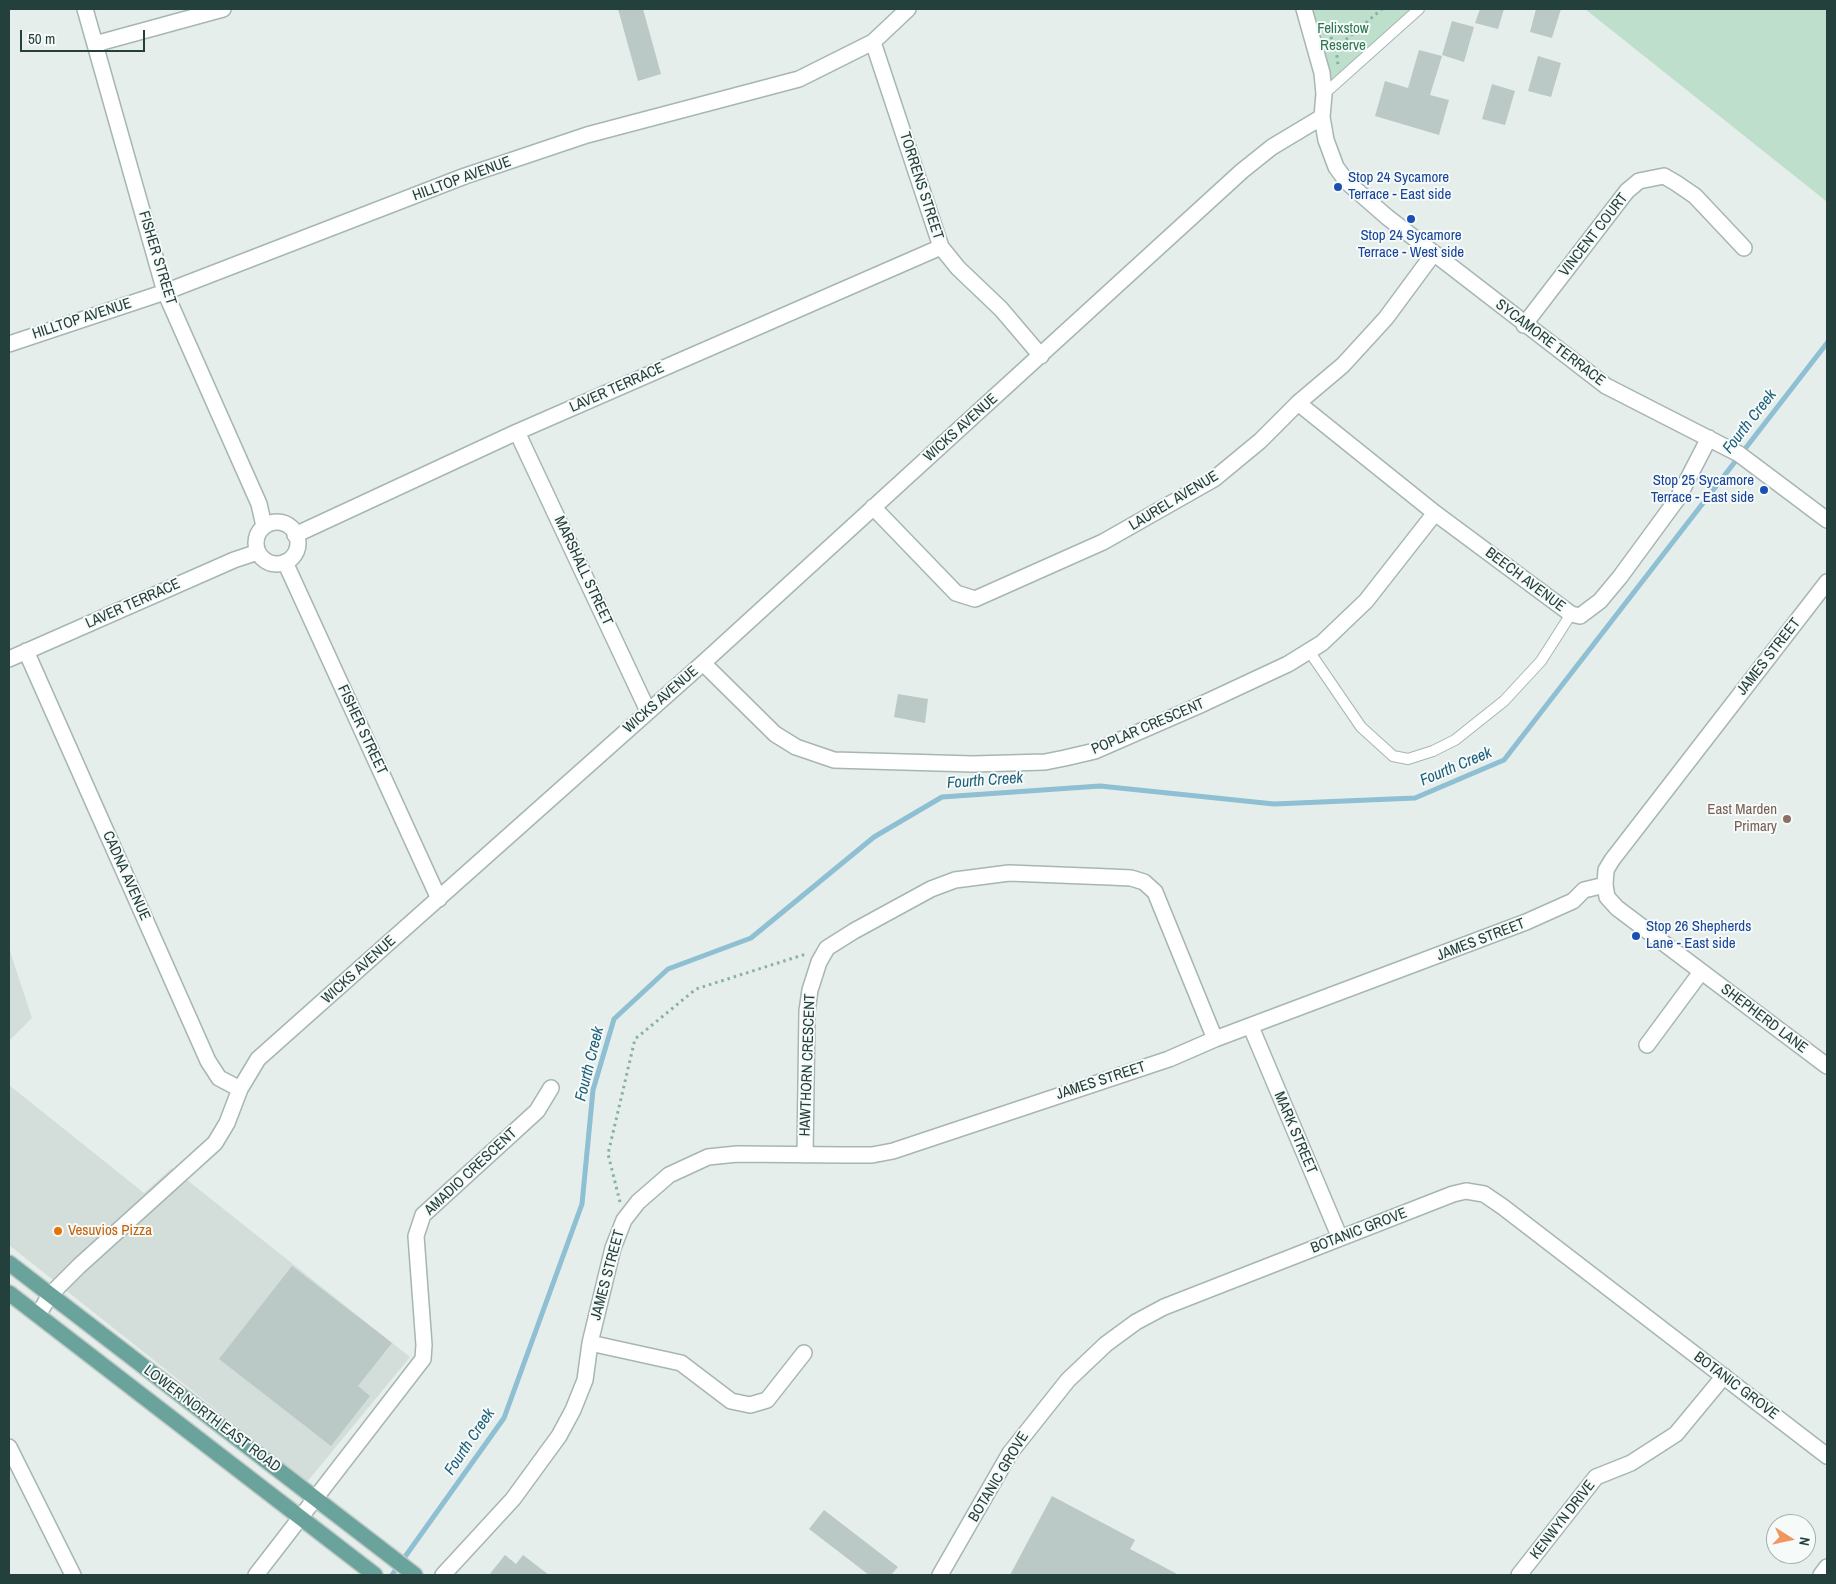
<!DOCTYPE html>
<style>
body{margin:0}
#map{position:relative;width:1836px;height:1584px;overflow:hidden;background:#e5eeeb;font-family:"Archivo Narrow",sans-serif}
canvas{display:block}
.frame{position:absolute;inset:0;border:10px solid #24403c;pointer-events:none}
.north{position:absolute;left:1766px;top:1514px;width:50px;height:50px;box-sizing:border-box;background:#f6faf9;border:1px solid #a2b0ad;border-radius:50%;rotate:100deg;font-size:14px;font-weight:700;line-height:20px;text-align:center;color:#24403c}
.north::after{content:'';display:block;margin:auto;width:18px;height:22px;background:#f2965f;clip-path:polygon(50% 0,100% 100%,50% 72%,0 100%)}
.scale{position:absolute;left:20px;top:30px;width:125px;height:22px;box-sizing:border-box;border:2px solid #24403c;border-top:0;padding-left:6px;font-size:15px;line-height:18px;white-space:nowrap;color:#24403c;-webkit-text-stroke:4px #f6faf9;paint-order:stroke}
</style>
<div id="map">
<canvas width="1836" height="1584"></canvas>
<div class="frame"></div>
<div class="north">N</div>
<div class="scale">50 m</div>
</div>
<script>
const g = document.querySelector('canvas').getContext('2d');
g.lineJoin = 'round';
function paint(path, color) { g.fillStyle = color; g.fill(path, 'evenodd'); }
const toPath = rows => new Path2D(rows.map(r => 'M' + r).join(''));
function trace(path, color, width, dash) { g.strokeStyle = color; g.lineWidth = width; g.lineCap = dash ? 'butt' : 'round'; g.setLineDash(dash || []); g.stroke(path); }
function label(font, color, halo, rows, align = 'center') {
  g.font = font + ' "Archivo Narrow",sans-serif'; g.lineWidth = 4; g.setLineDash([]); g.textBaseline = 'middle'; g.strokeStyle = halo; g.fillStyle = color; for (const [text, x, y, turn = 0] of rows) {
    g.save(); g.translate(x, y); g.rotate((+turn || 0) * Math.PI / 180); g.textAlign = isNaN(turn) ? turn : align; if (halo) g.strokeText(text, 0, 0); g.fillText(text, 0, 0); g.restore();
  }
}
paint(toPath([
 [9,948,32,1018,9,1041],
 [9,1085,144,1193,172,1168,410,1357,307,1482,9,1245]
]), '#d3deda');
paint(toPath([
 [1304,9,1419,9,1324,94],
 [1585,9,1827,9,1827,202,1816,193]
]), '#bedfcb');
trace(toPath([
 [392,1575,504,1418,582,1204,593,1090,614,1019,668,969,751,938,874,837,942,797,1100,786,1274,804,1415,798,1504,760,1827,343]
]), '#8ebfd2', 5);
paint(toPath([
 [618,9,643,9,661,74,638,81],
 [1480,9,1504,9,1498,29,1475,23],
 [1536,9,1561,9,1552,38,1530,32],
 [1452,21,1474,27,1464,62,1442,55],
 [1419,50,1442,56,1430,95,1449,100,1439,135,1375,116,1385,81,1408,88],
 [1538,56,1561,63,1551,97,1528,91],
 [1492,84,1515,91,1505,125,1482,119],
 [898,694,928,699,925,723,894,717],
 [292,1266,392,1343,358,1386,370,1396,331,1446,219,1359],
 [1052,1496,1135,1540,1130,1549,1179,1575,1010,1575],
 [824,1510,898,1567,891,1575,869,1575,809,1529],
 [505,1555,516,1564,523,1555,549,1575,489,1575]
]), '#bac9c5');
const lane = toPath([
 [1324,94,1419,9],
 [1309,651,1361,727,1393,756,1408,759,1433,751,1455,740,1504,701,1541,661,1571,614]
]);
const street = toPath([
 [85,9,165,292,259,504,264,526],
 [1304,9,1322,73,1324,94,1322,117,1326,140,1336,167,1347,182,1387,217,1606,386,1739,454,1827,520],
 [873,42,941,247,958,268,1001,309,1041,356],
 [95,44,223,9],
 [1524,325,1627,191,1639,181,1664,176,1676,183,1695,196,1744,248],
 [9,344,165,292,465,176,587,135,799,79,873,42,908,9],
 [1298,403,1435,513,1571,614,1580,616,1600,601,1620,577,1678,498,1709,438],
 [517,432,648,711],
 [873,507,956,593,975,599,1103,542,1214,479,1260,441,1298,403,1343,365,1386,318,1434,253],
 '256 543a21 21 0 1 1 42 0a21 21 0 1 1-42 0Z',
 [295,535,517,432,941,247],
 [285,562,439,899],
 [1827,582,1612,860,1606,870,1605,885,1607,897,1617,908,1827,1066],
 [26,651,208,1061,219,1078,240,1089],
 [9,659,234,560,258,552],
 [703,663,775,734,796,747,834,760,973,764,1045,762,1065,758,1095,751,1198,706,1288,664,1322,643,1366,601,1435,513],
 [1251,1027,1340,1238],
 [1647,1045,1701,972],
 [805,1155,807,1011,810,990,819,962,827,948,854,931,931,889,955,880,1009,873,1110,877,1131,878,1144,882,1155,892,1215,1039],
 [38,1315,50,1295,79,1266,215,1143,227,1123,240,1089,258,1059,703,663,1242,171,1272,147,1322,117],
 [590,1343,681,1363,731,1401,750,1405,767,1400,804,1353],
 [9,1447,73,1575],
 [256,1575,423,1359,424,1345,416,1236,423,1215,537,1111,551,1088],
 [443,1575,513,1499,559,1436,573,1410,585,1380,590,1343,613,1248,624,1220,638,1202,669,1175,708,1157,737,1154,842,1155,872,1155,893,1151,1169,1059,1215,1039,1526,922,1573,901,1584,890,1605,885],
 [940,1575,1010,1453,1068,1380,1106,1344,1136,1322,1164,1307,1453,1194,1466,1191,1484,1194,1503,1207,1827,1456],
 [1519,1575,1596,1477,1631,1463,1676,1434,1724,1376],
 [1821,1575,1827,1567]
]);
const primary = toPath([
 [9,1263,415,1575],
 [9,1293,375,1575]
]);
trace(lane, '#a7b6b3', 12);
trace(street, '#a7b6b3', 18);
trace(primary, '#c2cac8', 18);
trace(toPath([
 [1328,31,1336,48,1338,65],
 [1336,48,1382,9],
 [620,1202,608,1154,635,1039,696,989,806,954]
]), '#85b1a9', 3, [2.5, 4]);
trace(lane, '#fff', 10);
trace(street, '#fff', 15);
trace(primary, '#6aa39c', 15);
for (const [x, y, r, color] of [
 [1338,187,5,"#1a4fb4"],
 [1411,219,5,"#1a4fb4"],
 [1764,490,5,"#1a4fb4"],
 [1787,819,5,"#8d6e63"],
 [1636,936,5,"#1a4fb4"],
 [58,1231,5,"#e8710a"]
]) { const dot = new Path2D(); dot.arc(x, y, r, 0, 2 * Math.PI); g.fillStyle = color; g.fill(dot); trace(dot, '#f6faf9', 2); }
label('15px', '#2e7754', '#f6faf9', [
 ["Felixstow",1343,29],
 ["Reserve",1343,46]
]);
label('15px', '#164399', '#f6faf9', [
 ["Stop 24 Sycamore",1348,178],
 ["Terrace - East side",1348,195],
 ["Stop 24 Sycamore",1411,236,"center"],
 ["Terrace - West side",1411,253,"center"],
 ["Stop 25 Sycamore",1754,481,"right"],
 ["Terrace - East side",1754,498,"right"],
 ["Stop 26 Shepherds",1646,927],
 ["Lane - East side",1646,944]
], 'left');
label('15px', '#24403c', '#f6faf9', [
 ["HILLTOP AVENUE",462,179,-20],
 ["TORRENS STREET",921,186,72],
 ["VINCENT COURT",1594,235,-52],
 ["FISHER STREET",157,258,73],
 ["HILLTOP AVENUE",82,319,-18],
 ["SYCAMORE TERRACE",1550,343,37],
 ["LAVER TERRACE",617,388,-24],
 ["WICKS AVENUE",961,428,-42],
 ["LAUREL AVENUE",1174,501,-31],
 ["MARSHALL STREET",583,571,65],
 ["BEECH AVENUE",1525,580,37],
 ["LAVER TERRACE",133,604,-24],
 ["JAMES STREET",1769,657,-52],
 ["WICKS AVENUE",661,700,-41],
 ["POPLAR CRESCENT",1148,727,-23],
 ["FISHER STREET",362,730,65],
 ["CADNA AVENUE",126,876,66],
 ["JAMES STREET",1481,940,-21],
 ["WICKS AVENUE",359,970,-42],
 ["SHEPHERD LANE",1764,1019,37],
 ["HAWTHORN CRESCENT",808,1065,-88],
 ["JAMES STREET",1101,1081,-18],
 ["MARK STREET",1295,1133,67],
 ["AMADIO CRESCENT",471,1172,-43],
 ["BOTANIC GROVE",1359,1231,-21],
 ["JAMES STREET",608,1275,-75],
 ["BOTANIC GROVE",1736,1386,37],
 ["LOWER NORTH EAST ROAD",212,1419,37],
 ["BOTANIC GROVE",999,1477,-59],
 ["KENWYN DRIVE",1563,1520,-52]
]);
label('15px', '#785e54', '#f6faf9', [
 ["East Marden",1777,810],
 ["Primary",1777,827]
], 'right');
label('15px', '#c56008', '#f6faf9', [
 ["Vesuvios Pizza",68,1231]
], 'left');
label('italic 16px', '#1d607d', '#f6faf9', [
 ["Fourth Creek",1750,422,-52],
 ["Fourth Creek",1456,767,-23],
 ["Fourth Creek",985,781,-4],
 ["Fourth Creek",590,1064,-76],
 ["Fourth Creek",470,1442,-56]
]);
</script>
